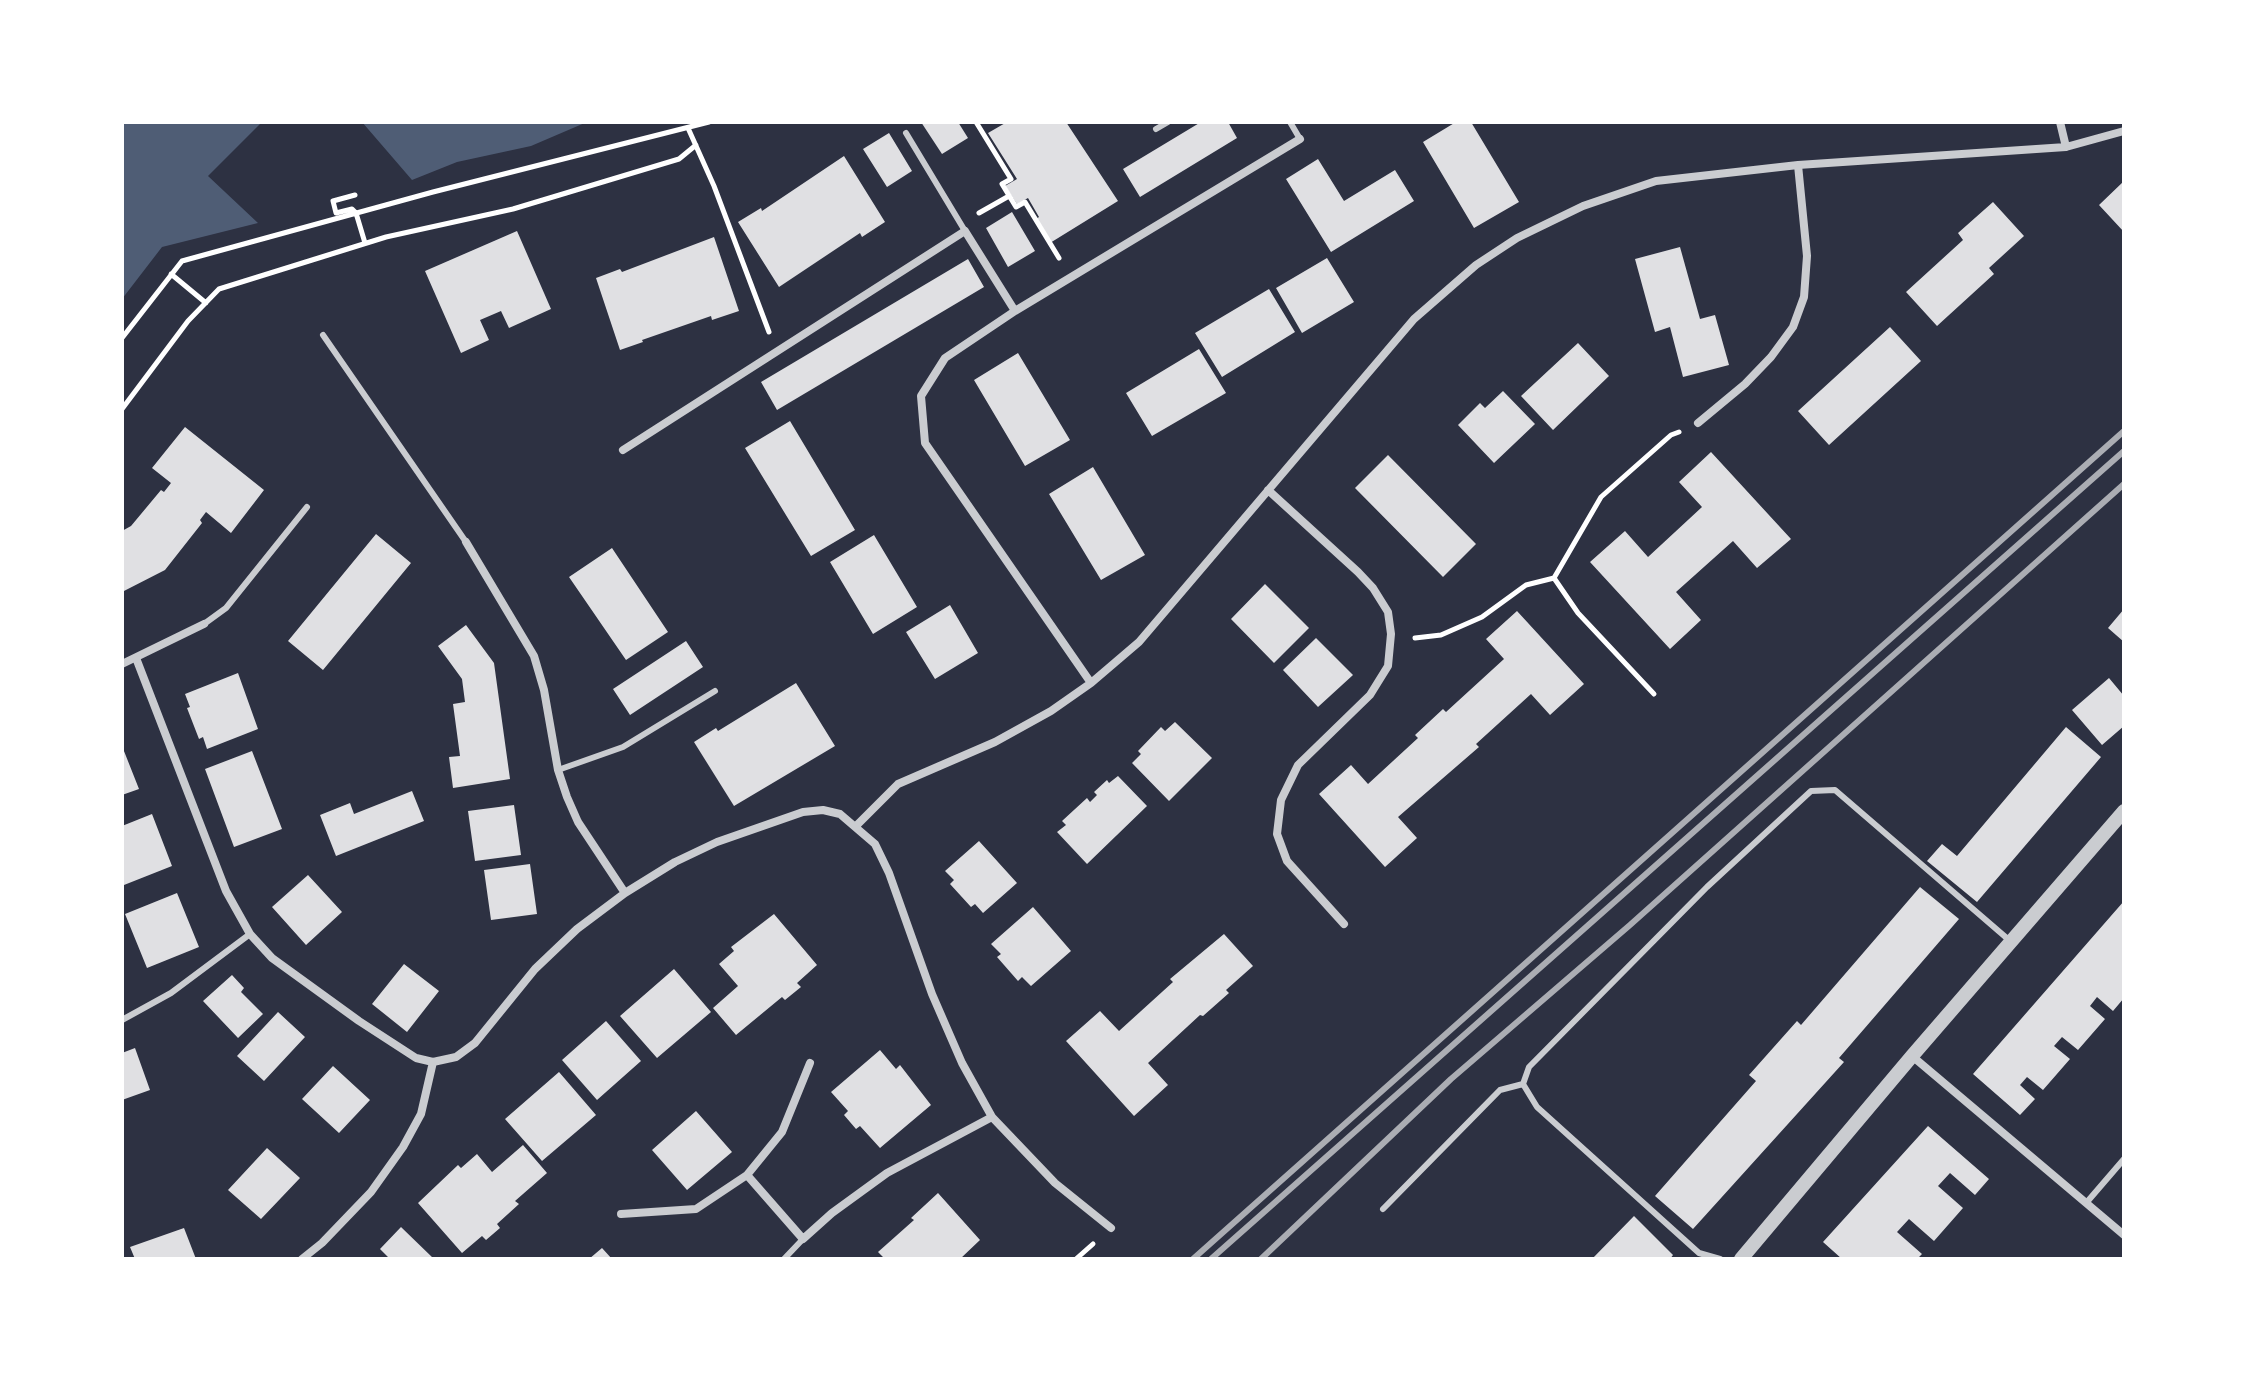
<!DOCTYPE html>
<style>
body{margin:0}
#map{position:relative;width:2246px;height:1381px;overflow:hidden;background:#2d3142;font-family:"DM Sans",sans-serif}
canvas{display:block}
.frame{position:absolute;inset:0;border:124px solid #fff;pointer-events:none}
</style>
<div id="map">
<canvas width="2246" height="1381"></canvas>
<div class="frame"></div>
</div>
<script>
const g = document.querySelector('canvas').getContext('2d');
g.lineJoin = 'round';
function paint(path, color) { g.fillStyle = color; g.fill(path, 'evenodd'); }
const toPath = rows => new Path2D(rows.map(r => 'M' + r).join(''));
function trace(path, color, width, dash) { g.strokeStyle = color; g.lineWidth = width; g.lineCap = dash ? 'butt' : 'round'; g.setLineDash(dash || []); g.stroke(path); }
paint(toPath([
 [122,122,262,122,208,176,258,223,162,247,122,299],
 [362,122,587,122,531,146,457,162,412,180]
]), '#4f5d75');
paint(toPath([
 [921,122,958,122,968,138,942,154],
 [1007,122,1066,122,1118,201,1050,243,1036,219,1039,217,1028,198,1017,204,1005,186,1017,179,988,133],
 [1201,122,1228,122,1237,138,1140,197,1123,169],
 [1456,122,1471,122,1519,202,1474,228,1423,142],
 [889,133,912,171,887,187,863,149],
 [844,156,885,222,862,237,860,233,779,287,738,222,761,208,762,211],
 [1318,159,1344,201,1395,170,1414,201,1331,252,1286,179],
 [2124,181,2124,232,2099,205],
 [1993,202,2024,236,1989,268,1994,274,1937,326,1906,292,1963,240,1958,233],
 [1012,212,1035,251,1008,267,986,228],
 [517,231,551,309,509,328,501,311,480,320,489,340,461,353,425,271],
 [714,237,739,311,712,320,711,316,642,340,643,342,620,350,596,278,620,269,622,272],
 [1680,247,1700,319,1715,315,1729,365,1683,377,1670,327,1655,332,1635,259],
 [1327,258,1354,302,1302,333,1276,288],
 [968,259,984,287,777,410,761,382],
 [1269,289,1295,332,1222,377,1195,333],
 [1890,327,1921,361,1829,445,1798,411],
 [1578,343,1609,376,1553,430,1521,396],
 [1199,349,1226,393,1152,436,1126,393],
 [1018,353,1070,440,1025,466,974,380],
 [1503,391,1535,424,1494,463,1458,425,1480,403,1485,408],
 [790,421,855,530,811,556,745,448],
 [185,427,264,490,231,533,206,512,200,520,202,523,165,570,122,592,122,531,131,526,161,490,164,492,171,483,152,468],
 [1711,452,1791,539,1757,568,1733,541,1676,592,1701,620,1670,649,1590,562,1625,531,1648,557,1702,507,1679,482],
 [1388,455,1476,544,1443,577,1355,488],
 [1093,467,1145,555,1101,580,1049,494],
 [376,534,411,563,323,670,288,641],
 [874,535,917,607,873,634,830,562],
 [612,548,668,632,626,660,569,577],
 [1265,584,1309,628,1274,663,1231,619],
 [950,605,978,653,935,679,906,632],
 [2124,609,2124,642,2108,628],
 [1517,611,1584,684,1550,715,1531,694,1476,744,1479,747,1398,817,1417,838,1385,867,1319,794,1351,765,1368,784,1418,738,1415,735,1443,709,1446,712,1504,659,1486,639],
 [466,625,494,663,510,779,453,788,449,757,460,756,453,704,465,702,462,679,438,646],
 [1316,638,1353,675,1318,707,1283,670],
 [686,641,703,667,630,715,613,689],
 [238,673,258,729,207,749,203,737,199,739,187,708,190,707,185,694],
 [2109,678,2124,696,2124,726,2102,745,2072,710],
 [796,683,835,746,734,806,694,742,716,728,718,731],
 [1175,722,1212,758,1169,801,1132,763,1141,754,1138,751,1161,727,1165,731],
 [2066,727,2101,757,1977,902,1927,861,1942,844,1957,856],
 [122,746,139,789,122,795],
 [252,751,282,829,234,847,205,769],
 [1118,776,1147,806,1087,864,1057,832,1066,825,1062,821,1087,798,1090,802,1097,795,1094,792,1107,780,1109,783],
 [412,791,424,821,336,856,320,815,350,803,354,814],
 [514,805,521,855,475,861,468,811],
 [152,814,172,866,124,885,122,826],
 [979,841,1017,883,983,913,975,904,971,907,950,884,954,880,945,871],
 [530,864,537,914,491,920,484,870],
 [308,875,342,912,306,945,272,907],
 [1920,887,1959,919,1839,1058,1844,1062,1693,1229,1655,1196,1756,1081,1749,1075,1797,1021,1801,1025],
 [177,893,199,947,147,968,125,914],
 [2124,901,2124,998,2113,1011,2097,997,2090,1006,2105,1019,2078,1050,2062,1037,2054,1046,2070,1059,2043,1090,2027,1077,2020,1085,2035,1099,2020,1115,1973,1074],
 [1033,907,1071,951,1031,986,1022,977,1018,981,997,957,1001,954,991,944],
 [774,914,817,965,797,983,801,987,785,1000,782,997,736,1035,713,1008,738,986,719,964,734,951,731,947],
 [1224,934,1253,966,1226,990,1229,993,1203,1016,1200,1015,1148,1063,1168,1085,1134,1116,1066,1041,1100,1011,1119,1031,1173,982,1170,979],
 [404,964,439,991,407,1032,372,1004],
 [674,969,711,1012,657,1058,620,1016],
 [232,975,244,988,241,992,263,1014,238,1038,203,1001],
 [278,1012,305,1037,264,1081,237,1056],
 [606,1021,641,1061,597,1100,562,1060],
 [135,1048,150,1090,122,1100,122,1053],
 [880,1050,896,1069,900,1065,931,1105,880,1148,860,1126,856,1129,844,1115,848,1111,831,1092],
 [333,1066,370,1100,339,1133,302,1099],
 [559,1072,596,1115,542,1161,505,1119],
 [696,1111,732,1152,687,1190,652,1150],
 [1928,1126,1989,1179,1975,1195,1950,1173,1938,1186,1963,1208,1934,1241,1909,1219,1897,1232,1922,1254,1917,1259,1842,1259,1823,1242],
 [523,1145,547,1173,515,1201,519,1204,497,1224,500,1228,486,1240,482,1236,462,1253,418,1203,458,1165,461,1168,477,1154,492,1172],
 [267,1148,300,1178,261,1219,228,1190],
 [938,1193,980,1240,960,1259,885,1259,878,1252,914,1220,911,1218],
 [1634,1216,1673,1255,1670,1259,1592,1259],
 [401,1227,434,1259,390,1259,380,1249],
 [184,1228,196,1259,135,1259,130,1247],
 [602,1248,612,1259,589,1259]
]), '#e0e0e3');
trace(toPath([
 [976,122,1011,179,1002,184,1016,207,1025,202,1059,258],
 [688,128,714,186,769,332],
 [355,195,333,201,336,213,352,209,356,213,365,243],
 [979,213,1009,196],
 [171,274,206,303],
 [122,338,182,261,433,192,709,122],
 [122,409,188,321,219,289,386,237,513,209,679,159,696,145],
 [1554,578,1578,613,1654,694],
 [1415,638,1441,635,1482,617,1526,585,1554,578,1601,497,1671,435,1679,432],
 [1076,1259,1093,1244]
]), '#fff', 5);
trace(toPath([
 [1290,122,1300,139],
 [1156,129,1168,122],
 [906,133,965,231],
 [323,335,466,542],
 [204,624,226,608,307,507],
 [558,770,623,747,715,691],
 [122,1020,171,993,250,934],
 [2087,1202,2124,1159],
 [1383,1209,1500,1090,1523,1084],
 [784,1259,803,1239],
 [1720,1259,1699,1253,1537,1107,1523,1084,1529,1067,1707,887,1811,791,1835,790,2009,940]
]), '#caccd0', 6);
trace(toPath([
 [2060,122,2066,147],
 [1698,423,1745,384,1771,357,1793,327,1804,297,1807,256,1798,165],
 [623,450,965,231,1015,311],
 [1268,490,1358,572,1373,588,1388,612,1391,634,1388,666,1370,695,1298,765,1281,800,1277,834,1287,861,1344,924],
 [466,542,534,656,544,690,558,770,567,797,578,822,625,893],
 [136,658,226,891,250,934,272,958,359,1021,416,1058,433,1062,456,1057,475,1043,535,969,577,929,625,893,675,862,717,842,803,812,823,810,840,814,875,844,889,873,932,994,962,1063,992,1117,1055,1183,1111,1228],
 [122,664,204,624],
 [1091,683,925,443,921,396,945,358,1015,311,1300,139],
 [856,826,898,784,995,742,1051,711,1091,683,1139,642,1414,319,1476,265,1517,238,1583,206,1656,181,1798,165,2066,147,2124,131],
 [1912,1056,2124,1235],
 [747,1175,803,1239,832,1213,887,1173,992,1117],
 [621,1214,696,1209,747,1175,782,1132,810,1063],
 [302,1259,322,1243,371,1192,403,1147,421,1114,433,1062]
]), '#caccd0', 8);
trace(toPath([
 [1741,1259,1912,1056,2124,811]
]), '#caccd0', 14);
trace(toPath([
 [1193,1259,2124,431],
 [1211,1259,2124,451],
 [1261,1259,1451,1079,1630,925,2124,484]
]), '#abadb3', 6);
</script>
